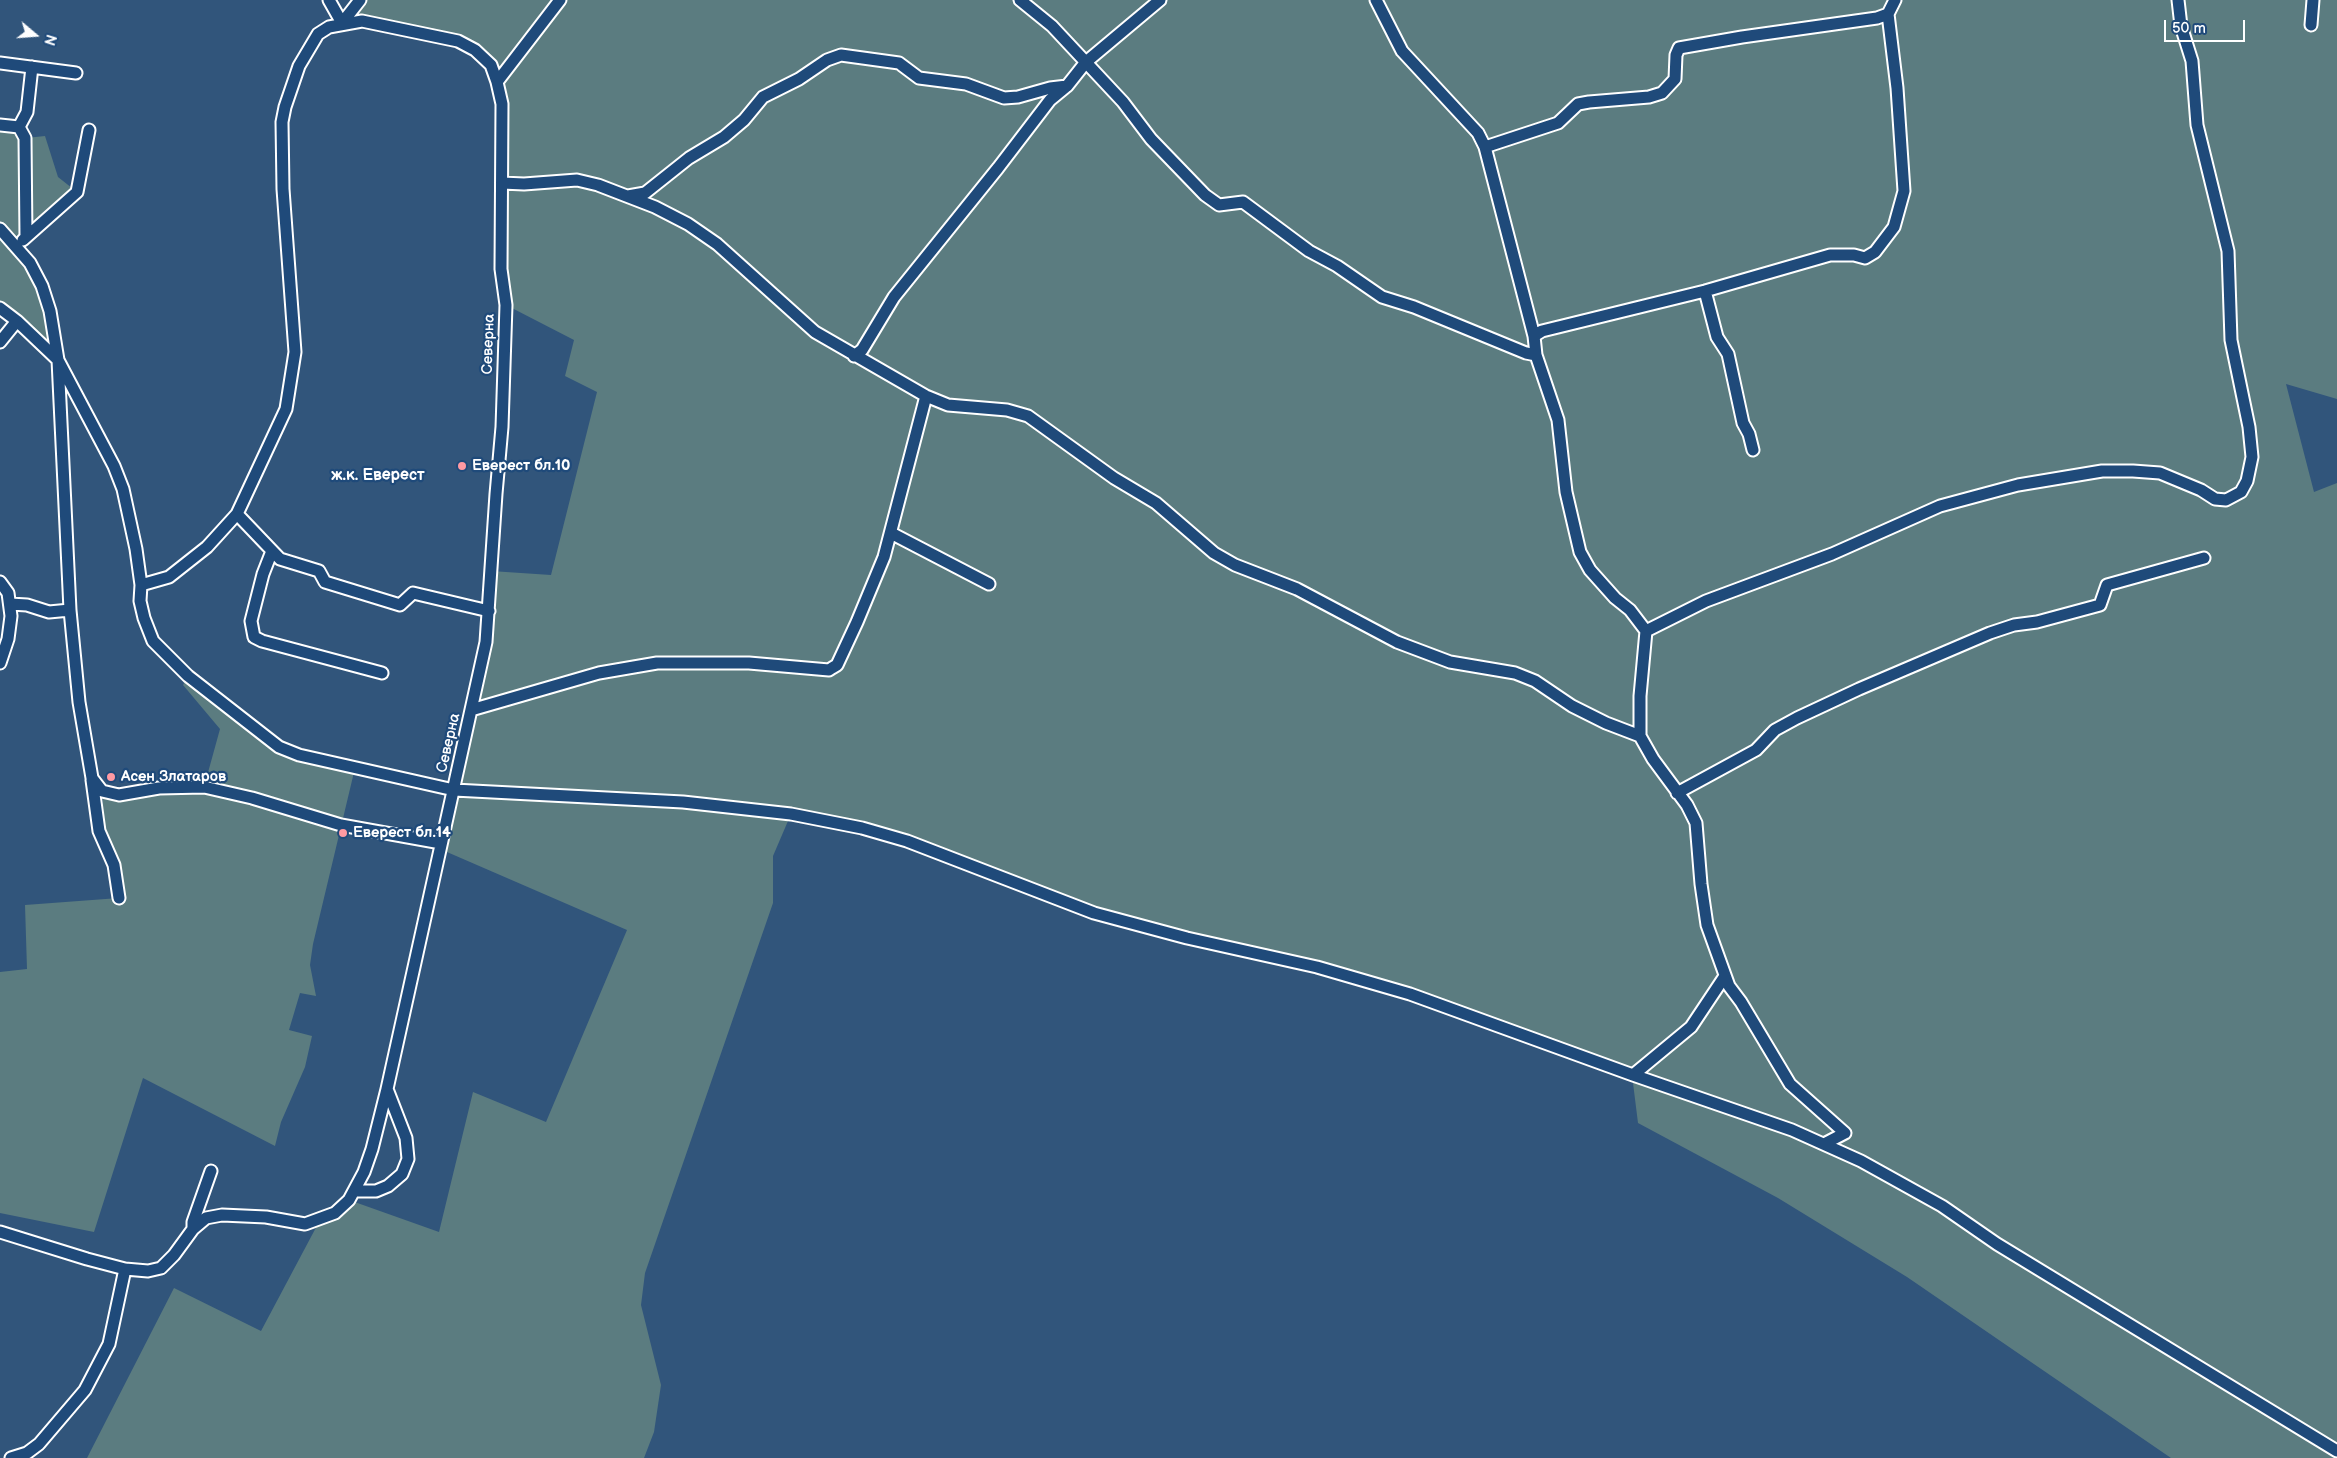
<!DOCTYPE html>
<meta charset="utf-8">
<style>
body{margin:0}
#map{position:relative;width:2337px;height:1458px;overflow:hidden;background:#31557b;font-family:"Balsamiq Sans",sans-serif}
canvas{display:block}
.north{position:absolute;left:10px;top:10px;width:50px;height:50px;-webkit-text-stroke:4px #1f4a7a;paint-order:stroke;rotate:108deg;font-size:14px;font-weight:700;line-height:20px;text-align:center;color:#fff}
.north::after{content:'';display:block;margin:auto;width:18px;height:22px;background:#fff;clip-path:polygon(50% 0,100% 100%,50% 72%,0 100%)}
.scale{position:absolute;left:2164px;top:20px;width:81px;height:22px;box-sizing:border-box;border:2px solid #fff;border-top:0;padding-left:6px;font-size:15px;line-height:18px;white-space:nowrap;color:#fff;-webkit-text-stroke:4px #1f4a7a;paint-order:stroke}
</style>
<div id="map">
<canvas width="2337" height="1458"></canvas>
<div class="north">N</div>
<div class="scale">50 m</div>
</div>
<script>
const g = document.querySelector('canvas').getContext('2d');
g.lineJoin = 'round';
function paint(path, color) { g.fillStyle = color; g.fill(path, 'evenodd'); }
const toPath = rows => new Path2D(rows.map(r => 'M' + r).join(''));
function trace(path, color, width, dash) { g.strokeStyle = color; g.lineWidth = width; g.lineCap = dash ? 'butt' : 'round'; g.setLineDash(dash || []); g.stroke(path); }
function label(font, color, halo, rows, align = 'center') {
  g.font = font + ' "Balsamiq Sans",sans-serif'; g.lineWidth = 4.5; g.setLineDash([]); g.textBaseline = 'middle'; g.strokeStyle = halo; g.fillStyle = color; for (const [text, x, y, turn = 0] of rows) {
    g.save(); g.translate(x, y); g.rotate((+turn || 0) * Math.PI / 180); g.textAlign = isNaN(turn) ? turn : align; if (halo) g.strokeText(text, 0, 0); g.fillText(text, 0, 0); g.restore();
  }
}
paint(toPath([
 [360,0,2337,0,2337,399,2286,384,2314,492,2337,483,2337,1458,2171,1458,1907,1277,1778,1198,1638,1123,1632,1075,1410,994,1094,913,907,841,791,814,773,856,773,903,645,1273,641,1305,661,1385,654,1432,644,1458,87,1458,174,1288,261,1331,320,1220,349,1200,439,1232,473,1092,546,1122,627,930,440,849,486,642,491,571,551,575,597,392,565,376,574,340,506,305,502,104,491,65,458,41,342,23],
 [0,125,19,127,26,138,45,136,58,177,77,192,16,246,42,286,58,360,0,308],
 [188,676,279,747,355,768,313,944,310,965,316,996,300,993,289,1030,312,1036,305,1067,281,1122,275,1146,143,1078,94,1232,0,1213,0,972,27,969,25,905,119,898,106,848,102,791,204,787,220,729,183,685]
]), '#5b7c80');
const minor = toPath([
 [329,0,342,23,360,0],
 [1020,0,1052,26,1123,102,1151,139,1205,195,1219,205,1243,202,1309,251,1337,266,1382,297,1414,307,1526,353,1536,355],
 [1376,0,1402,51,1478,133,1485,147,1534,336,1536,355,1558,420,1566,492,1580,552,1590,570,1615,598,1630,610,1646,631,1640,696,1640,736,1653,759,1687,805,1696,823,1701,884,1707,925,1729,986,1741,1002,1790,1084,1845,1133,1824,1144],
 [2311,25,2313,0],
 [0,63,76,73],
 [497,82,560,0],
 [0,125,19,127],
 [1485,147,1558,123,1578,104,1589,102,1649,97,1662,93,1675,79,1676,55,1679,48,1742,37,1877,18,1888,14,1895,0],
 [502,183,524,184,577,180,598,185,655,207,688,224,717,244,815,332,926,396,948,405,1007,410,1028,416,1114,478,1156,503,1214,553,1235,565,1297,589,1397,642,1450,662,1515,673,1535,681,1572,706,1606,723,1640,736],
 [628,196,645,193,689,158,724,137,744,120,763,97,799,79,827,60,841,55,899,63,919,78,966,84,1004,98,1018,97,1050,88,1067,86],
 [0,229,30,263,42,286,50,311,58,360,70,610,79,702,92,778,102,791,119,795,159,788,204,787,252,798,341,825,441,843],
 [26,237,25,138,19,127,27,112,32,67],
 [23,240,77,192,89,130],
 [1705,291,1717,337,1728,354,1743,423,1749,434,1753,450],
 [0,308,17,321,58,360,114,466,123,489,136,549,141,585,140,601,144,618,153,641,188,676,279,747,299,755,454,790,683,802,791,814,862,828,907,841,1094,913,1187,938,1317,967,1410,994,1633,1075,1792,1130,1861,1161,1942,1206,1997,1244,2337,1451],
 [1534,336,1542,331,1705,291,1830,255,1854,255,1865,258,1875,252,1894,227,1904,191,1897,88,1888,14],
 [0,342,17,321],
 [854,356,862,350,894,297,998,168,1050,100,1067,86,1086,62,1160,0],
 [237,514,280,559,319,571,325,582,400,605,413,593,489,611],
 [891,533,989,584],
 [272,551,263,574,251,621,254,637,262,641,382,673],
 [0,582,8,593,11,616,8,639,0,663],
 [10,604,27,605,49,612,70,610],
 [1646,631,1706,601,1832,554,1940,506,2018,485,2102,471,2133,471,2160,473,2201,490,2215,499,2226,500,2241,492,2247,481,2252,457,2249,427,2231,340,2228,251,2197,125,2192,61,2181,26,2178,0],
 [471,710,599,673,657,663,749,663,829,670,832,668,837,665,857,622,884,557,926,396],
 [92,780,99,831,114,865,119,898],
 [1677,793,1756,750,1775,730,1797,718,1859,689,1990,633,2014,625,2037,622,2100,605,2107,585,2204,558],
 [1633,1075,1691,1027,1725,976],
 [354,1191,376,1191,388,1186,402,1174,408,1159,406,1138,387,1089],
 [193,1229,193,1222,211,1171],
 [0,1232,87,1259,125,1269,148,1271,161,1268,174,1255,193,1229,206,1218,222,1215,266,1217,305,1224,335,1213,349,1200,364,1172,372,1149,387,1089,486,642,496,494,502,427,506,305,501,269,502,104,497,82,491,65,475,50,458,41,362,21,329,27,318,34,299,66,285,107,282,122,283,189,295,352,286,409,237,514,207,547,169,577,141,585],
 [11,1458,27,1453,39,1444,85,1390,109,1344,125,1269]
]);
trace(minor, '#fff', 15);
trace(minor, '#1f4a7a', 11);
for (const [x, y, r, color] of [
 [462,466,5,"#ff9aa2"],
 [111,777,5,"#ff9aa2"],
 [343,833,5,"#ff9aa2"]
]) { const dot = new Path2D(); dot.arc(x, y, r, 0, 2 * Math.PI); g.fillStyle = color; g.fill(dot); trace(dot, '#1f4a7a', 2); }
label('15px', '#fff', '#1f4a7a', [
 ["Северна",489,344,-88],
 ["Северна",449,743,-77]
]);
label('bold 15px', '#fff', '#1f4a7a', [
 ["Еверест бл.10",472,466],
 ["Асен Златаров",121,777],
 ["Еверест бл.14",353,833]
], 'left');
label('bold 16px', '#fff', '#1f4a7a', [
 ["ж.к. Еверест",378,476]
]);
</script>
